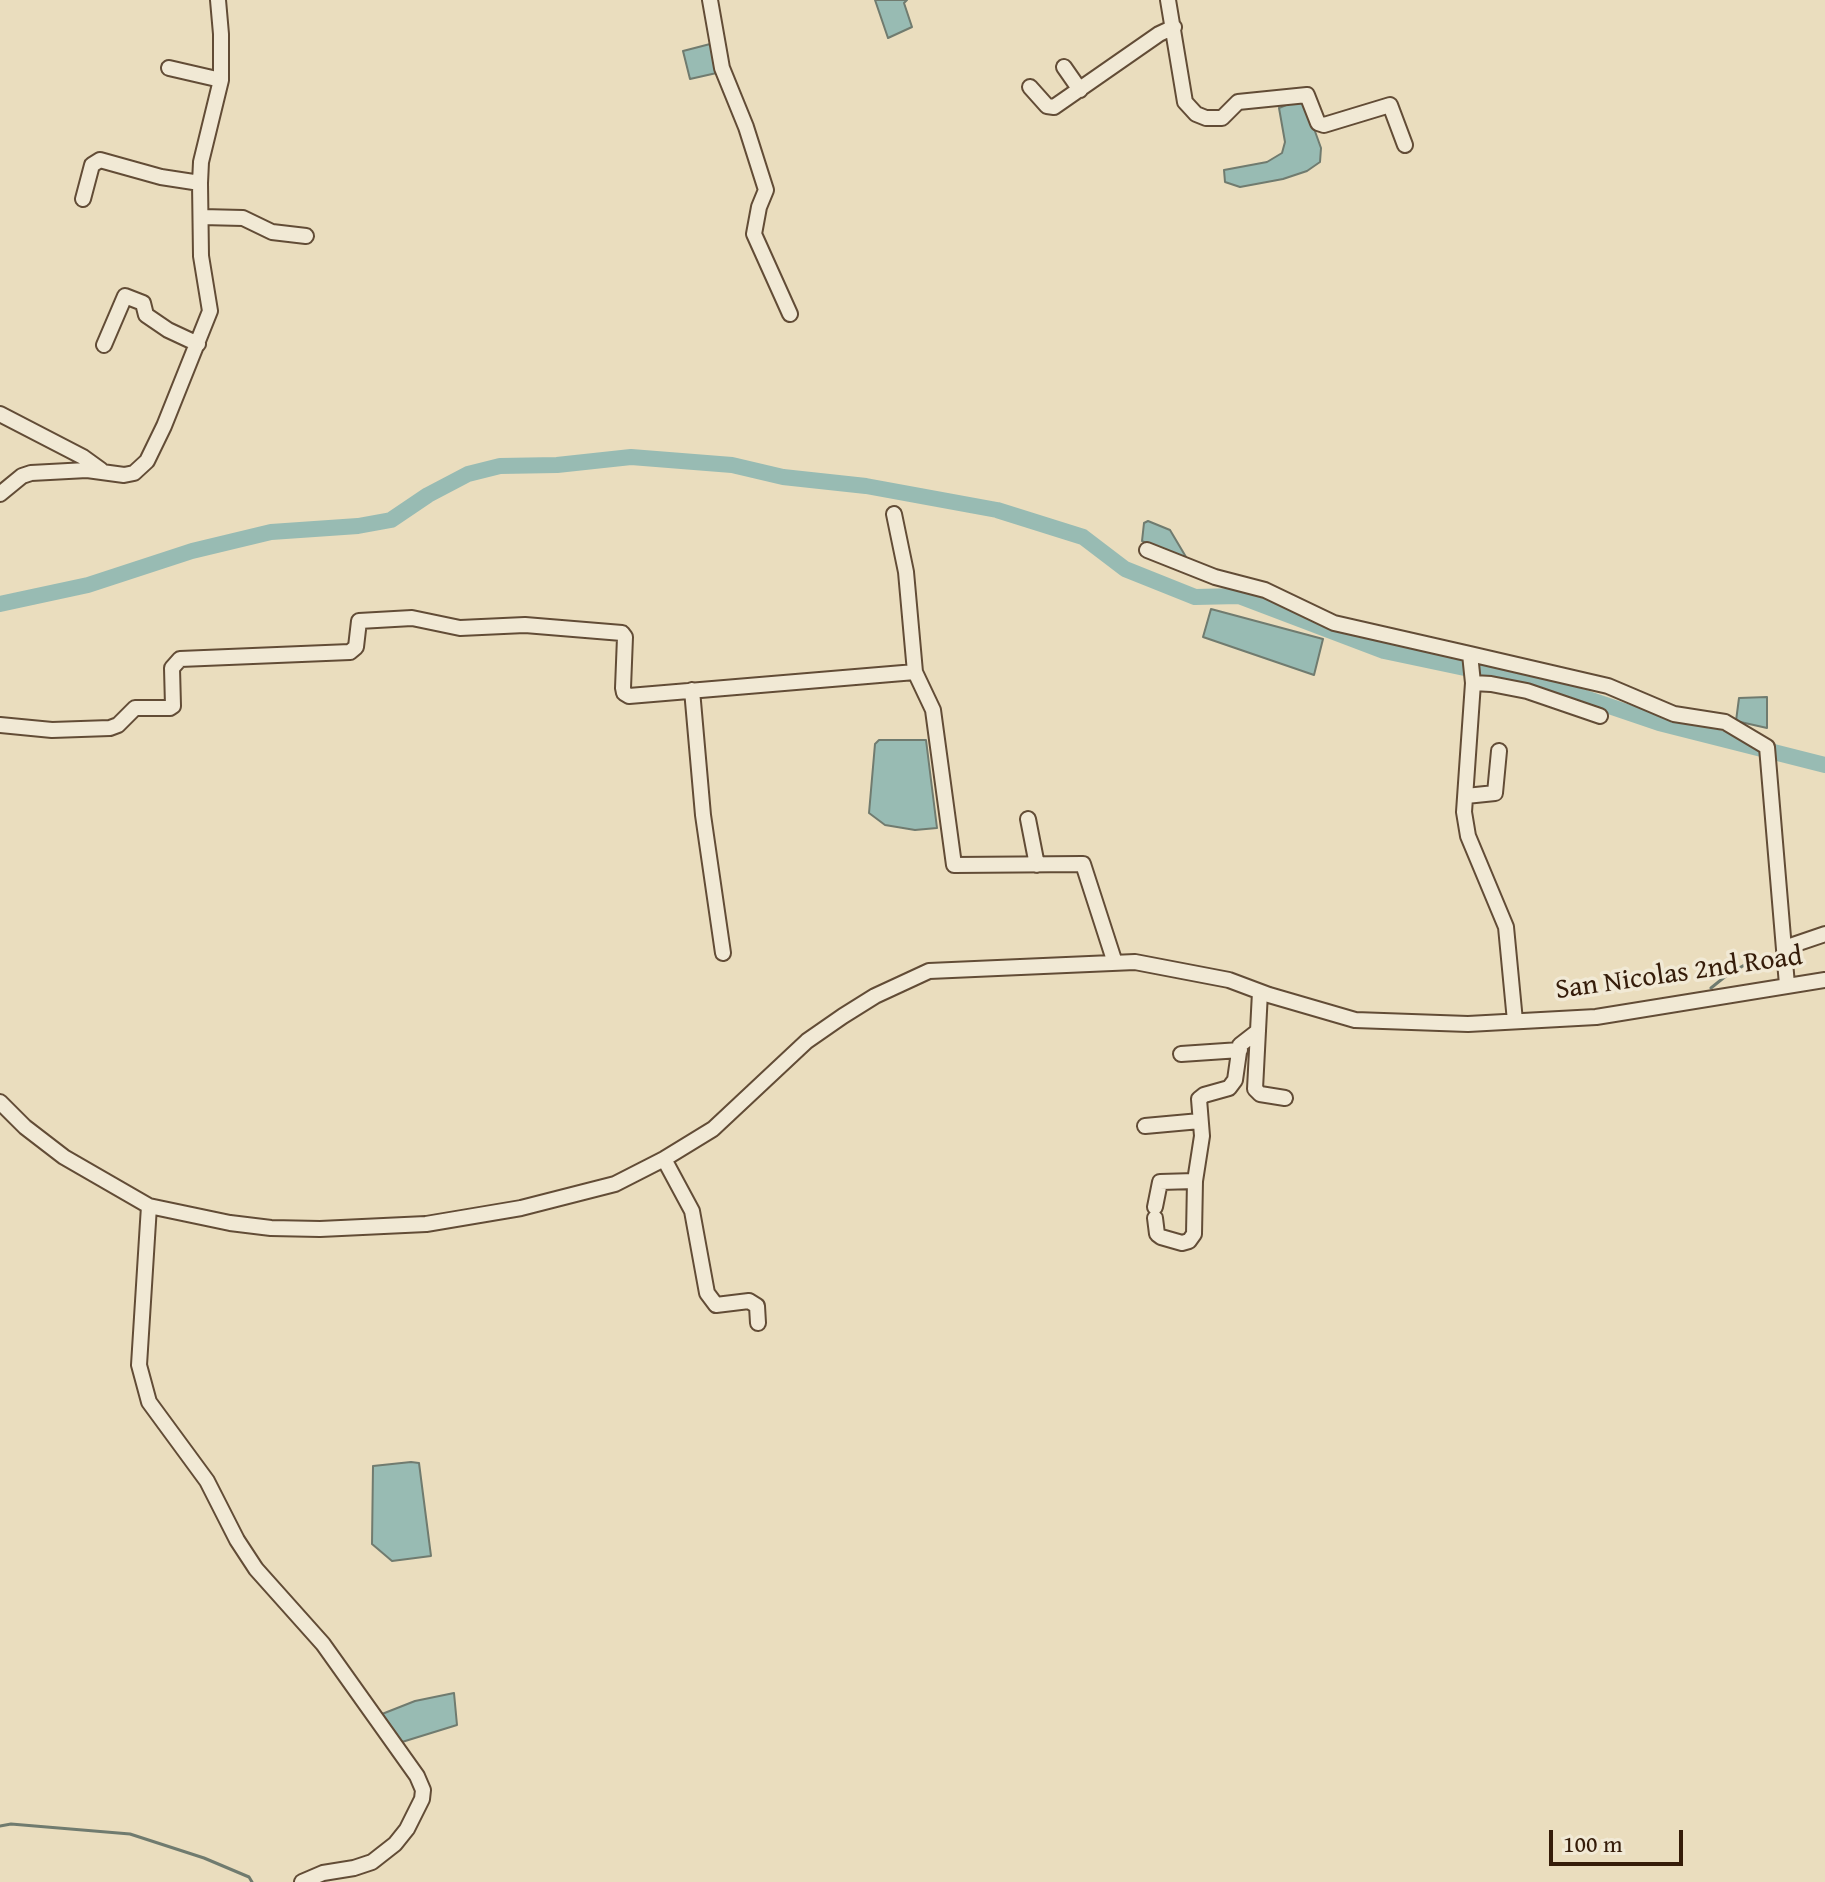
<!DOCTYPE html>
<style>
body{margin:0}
#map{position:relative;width:1825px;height:1882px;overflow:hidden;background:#eaddbe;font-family:"Gentium Book Plus",serif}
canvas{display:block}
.scale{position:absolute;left:1549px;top:1830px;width:134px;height:36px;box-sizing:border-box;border:4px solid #351c09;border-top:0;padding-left:10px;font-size:24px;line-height:28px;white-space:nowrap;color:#351c09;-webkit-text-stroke:6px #f1e9d5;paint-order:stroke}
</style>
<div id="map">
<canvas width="1825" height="1882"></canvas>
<div class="scale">100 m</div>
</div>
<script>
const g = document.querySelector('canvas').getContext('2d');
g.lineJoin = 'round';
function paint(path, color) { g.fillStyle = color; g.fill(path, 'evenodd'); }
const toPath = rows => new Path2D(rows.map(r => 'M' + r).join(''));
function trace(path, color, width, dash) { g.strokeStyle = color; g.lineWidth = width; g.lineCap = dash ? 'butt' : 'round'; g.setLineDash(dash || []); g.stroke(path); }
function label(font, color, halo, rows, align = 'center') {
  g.font = font + ' "Gentium Book Plus",serif'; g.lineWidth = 7; g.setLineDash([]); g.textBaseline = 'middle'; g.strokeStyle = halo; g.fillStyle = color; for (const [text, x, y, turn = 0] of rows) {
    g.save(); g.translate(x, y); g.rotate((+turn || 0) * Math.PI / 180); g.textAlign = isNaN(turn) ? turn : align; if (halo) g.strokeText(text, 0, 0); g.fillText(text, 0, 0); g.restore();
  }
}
const water = toPath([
 [875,0,907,0,904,3,912,27,888,38,875,0],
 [714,43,721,72,690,79,683,51,714,43],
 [1303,98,1321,148,1320,162,1307,171,1283,179,1240,187,1225,182,1224,170,1267,162,1282,153,1285,142,1279,108,1303,98],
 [1148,521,1170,530,1189,562,1142,541,1144,523,1148,521],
 [1211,609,1323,639,1314,675,1203,637,1211,609],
 [1767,697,1767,728,1736,721,1739,698,1767,697],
 [879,740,926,740,937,828,915,830,885,825,869,813,875,744,879,740],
 [411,1462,419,1463,431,1556,392,1561,372,1544,373,1466,411,1462],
 [454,1693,457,1725,402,1742,382,1714,415,1701,454,1693]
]);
paint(water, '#98bbb3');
trace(water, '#707b6f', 2);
trace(toPath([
 [1711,988,1727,975,1755,959,1778,956],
 [0,1826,11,1824,130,1834,204,1858,249,1877,252,1882]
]), '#707b6f', 3);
trace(toPath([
 [0,604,88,585,192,551,271,532,358,526,391,520,428,495,468,474,500,466,557,465,631,457,732,465,783,477,866,486,997,510,1083,537,1125,569,1195,597,1239,596,1384,651,1550,686,1659,723,1825,765]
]), '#98bbb3', 16);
const minor = toPath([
 [710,0,722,68,746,127,766,190,759,207,754,234,790,314],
 [1168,0,1185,102,1196,114,1206,118,1222,118,1238,102,1307,95,1318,123,1324,125,1390,105,1405,145],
 [1064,67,1080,90],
 [169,68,221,80],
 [1030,87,1047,106,1054,107,1159,34,1174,27],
 [83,199,92,165,100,160,161,177,200,183],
 [202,217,243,218,272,232,306,236],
 [104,345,125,296,143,303,146,315,168,330,198,344],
 [0,414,83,457,101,470],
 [0,494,22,476,31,473,87,470,124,475,134,473,147,461,164,426,210,311,201,256,200,183,201,162,221,80,221,34,218,0],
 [894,514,906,572,915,672],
 [1147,550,1215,577,1265,590,1334,623,1470,654,1473,683],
 [1470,654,1608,686,1674,714,1725,722,1767,747,1787,985],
 [692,690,703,815,723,953],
 [0,725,52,730,110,728,118,725,135,708,170,708,173,706,172,668,180,659,350,652,356,647,359,621,412,618,460,628,525,625,622,633,625,637,623,688,624,693,629,696,915,672,933,710,954,865,1083,864,1115,963],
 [1466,796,1495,793,1499,751],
 [1028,819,1037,865],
 [1784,948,1825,934],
 [1260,992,1255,1089,1260,1094,1285,1098],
 [1515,1021,1506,927,1468,836,1464,812,1473,683,1491,684,1527,691,1600,716],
 [1181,1054,1240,1050],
 [0,1102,25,1127,64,1157,149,1206,230,1223,271,1228,320,1229,426,1224,521,1208,615,1184,664,1159,713,1129,807,1041,843,1016,875,996,929,971,1135,962,1229,980,1269,995,1355,1020,1468,1024,1596,1017,1825,980],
 [1145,1126,1200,1121],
 [664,1159,692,1211,707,1293,716,1305,749,1301,757,1306,758,1323],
 [1195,1181,1202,1136,1199,1099,1204,1095,1229,1088,1235,1080,1240,1045,1258,1031],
 [149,1206,139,1365,149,1402,207,1481,237,1540,256,1569,323,1644,417,1776,423,1790,422,1799,407,1829,395,1844,372,1862,354,1868,323,1873,302,1882],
 [1155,1218,1157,1234,1161,1237,1182,1243,1189,1241,1194,1234,1195,1181,1160,1182,1155,1207]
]);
trace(minor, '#624c36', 18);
trace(minor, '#f1e9d5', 14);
label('28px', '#351c09', '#f1e9d5', [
 ["San Nicolas 2nd Road",1679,974,-8]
]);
</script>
